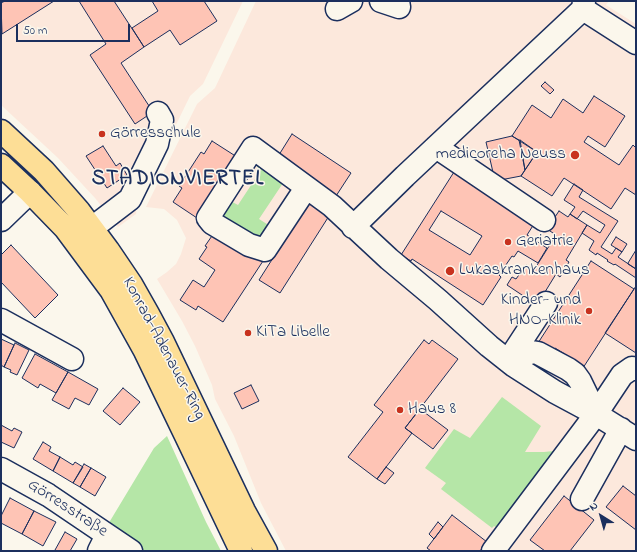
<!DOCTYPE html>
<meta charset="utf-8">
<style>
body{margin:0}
#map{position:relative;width:637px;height:552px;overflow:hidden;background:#fbf7ec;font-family:"Indie Flower",sans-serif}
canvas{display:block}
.frame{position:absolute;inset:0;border:2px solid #1b2f5e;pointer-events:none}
.north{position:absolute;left:581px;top:496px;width:40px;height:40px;-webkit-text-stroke:3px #fbf7ec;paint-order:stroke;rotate:323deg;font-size:11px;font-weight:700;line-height:16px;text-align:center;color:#1b2f5e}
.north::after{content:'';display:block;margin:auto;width:14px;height:18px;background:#1b2f5e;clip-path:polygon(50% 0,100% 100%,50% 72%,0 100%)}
.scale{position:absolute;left:16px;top:24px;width:114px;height:18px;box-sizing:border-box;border:2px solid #1b2f5e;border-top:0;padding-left:5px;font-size:12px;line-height:14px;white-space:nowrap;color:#1b2f5e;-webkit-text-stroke:3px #fbf7ec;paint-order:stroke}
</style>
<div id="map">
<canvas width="637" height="552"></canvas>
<div class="frame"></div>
<div class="north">N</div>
<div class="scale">50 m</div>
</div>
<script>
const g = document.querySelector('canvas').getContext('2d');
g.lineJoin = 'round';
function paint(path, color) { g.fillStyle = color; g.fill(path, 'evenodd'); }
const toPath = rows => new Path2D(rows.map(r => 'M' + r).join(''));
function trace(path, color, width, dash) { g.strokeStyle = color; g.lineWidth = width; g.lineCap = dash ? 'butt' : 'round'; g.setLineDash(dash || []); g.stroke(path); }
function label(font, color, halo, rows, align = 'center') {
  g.font = font + ' "Indie Flower",sans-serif'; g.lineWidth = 3; g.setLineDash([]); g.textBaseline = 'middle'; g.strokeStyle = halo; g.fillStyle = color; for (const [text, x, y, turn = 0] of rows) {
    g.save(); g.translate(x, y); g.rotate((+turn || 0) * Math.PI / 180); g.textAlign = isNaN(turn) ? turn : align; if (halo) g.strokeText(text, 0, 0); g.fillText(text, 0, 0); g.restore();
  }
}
paint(toPath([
 [1,1,243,1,203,84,190,96,137,205,136,214,118,227,95,198,58,158,1,105],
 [256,1,609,1,606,5,636,24,636,551,286,551,261,503,234,436,215,399,212,385,195,346,182,321,157,279,167,272,176,264,181,254,186,238,177,220,164,209,146,207,197,104,215,88]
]), '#fce8dc');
paint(toPath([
 [261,163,283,183,259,219,270,226,259,243,215,219,225,198,238,205,261,170,255,165],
 [502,397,541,426,525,452,544,452,563,450,499,529,494,526,492,528,441,489,446,483,425,468,454,429,470,438],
 [167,436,206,522,221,551,141,551,109,529,110,521,154,448]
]), '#b5e6a7');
const building = toPath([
 [5,1,54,1,2,34,1,3,5,1],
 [79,1,114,1,144,47,121,63,153,112,135,124,90,55,106,44,79,1],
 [152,1,204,1,217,21,180,45,170,30,144,47,132,28,158,11,152,1],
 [545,82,554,90,550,94,541,86,545,82],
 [594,96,625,116,605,147,588,136,584,142,619,165,633,145,636,148,636,195,625,188,611,209,564,178,552,196,521,176,537,152,512,136,532,105,551,118,563,99,583,113,594,96],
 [292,134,351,173,336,196,277,158,292,134],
 [512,136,519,140,525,170,521,176,495,181,486,142,512,136],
 [520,140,537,152,525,170,520,140],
 [212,141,237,157,197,218,173,202,182,188,179,186,201,152,204,154,212,141],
 [103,146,116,166,120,163,127,175,107,188,86,156,103,146],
 [454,172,534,224,527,235,547,248,538,263,518,251,514,257,512,256,499,275,501,277,483,305,412,259,411,261,401,255,454,172],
 [441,211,482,236,470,255,429,230,441,211],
 [574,184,583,190,579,197,618,221,601,247,612,254,616,248,622,252,618,257,636,269,636,278,615,264,614,265,607,261,608,260,597,253,596,255,589,250,594,241,582,233,587,225,600,233,605,225,583,211,577,219,570,214,575,207,564,200,574,184],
 [308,203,329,216,280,293,259,280,308,203],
 [559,211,568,217,570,214,587,225,566,260,569,262,560,277,556,274,537,305,507,285,512,277,516,279,526,265,534,270,556,235,547,229,559,211],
 [216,230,263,261,223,322,198,306,196,310,180,300,193,280,204,287,215,270,199,259,207,247,205,246,216,230],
 [616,237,627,244,622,252,611,245,616,237],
 [11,245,58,295,35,318,1,282,1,255,11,245],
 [636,250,636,269,628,264,628,263,636,250],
 [591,261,634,289,581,371,571,358,555,348,552,352,538,343,591,261],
 [636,286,636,353,605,333,636,286],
 [1,339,14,345,4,367,1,365,1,339],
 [424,340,429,344,432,340,458,359,405,428,412,433,377,479,348,457,383,412,374,405,424,340],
 [15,343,29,350,17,375,10,372,11,370,4,367,15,343],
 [35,354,68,372,56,393,40,384,38,388,22,378,35,354],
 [68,372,98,389,89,405,75,398,69,409,52,400,68,372],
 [251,385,259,401,242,409,234,393,251,385],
 [123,388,140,402,120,425,103,411,123,388],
 [420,409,448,430,433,449,405,428,420,409],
 [1,425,12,431,14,428,22,432,14,448,1,442,1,425],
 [43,442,51,447,49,451,60,457,53,471,33,459,43,442],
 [60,457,73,465,75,462,83,467,73,483,53,471,60,457],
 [84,464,91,468,80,487,73,483,84,464],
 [386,467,394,473,385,484,377,479,386,467],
 [91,468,106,477,95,496,80,487,91,468],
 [623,486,636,496,636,530,606,507,623,486],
 [564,496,594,520,570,551,545,551,530,540,564,496],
 [10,498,34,511,22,534,1,523,1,516,10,498],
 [34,511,56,522,43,546,22,534,34,511],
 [452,515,487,542,480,551,431,551,427,548,452,515],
 [438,522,443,527,434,539,429,534,438,522],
 [65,532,77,539,70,551,57,551,55,550,65,532]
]);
paint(building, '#fec4b5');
trace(building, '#1b2f5e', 1);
const minor = toPath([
 [381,1,399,7,398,1],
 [337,9,351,1],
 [583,9,636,43],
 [436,147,544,220],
 [306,188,265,250,249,245,212,223,208,218,253,148,332,206,389,259,438,300,489,346,513,365,555,392,596,414,636,439],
 [1,220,30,192],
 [353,227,405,176,583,9,584,1],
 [92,228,130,199,157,144,162,120,158,113],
 [1,320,72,359],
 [508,361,546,303],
 [513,365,527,354,532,352,538,353,568,369,575,374,580,381,596,414],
 [1,469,48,495,131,551],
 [582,499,621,429],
 [99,551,107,535],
 [493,551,596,414,622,375,632,368,636,369]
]);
const major = toPath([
 [1,131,44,171,79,211,108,250,131,284,148,314,163,342,244,511,266,551],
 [1,165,30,192,65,228,111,290,145,351,187,438,241,551]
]);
trace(minor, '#1b2f5e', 25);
trace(major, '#1b2f5e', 25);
trace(minor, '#fbf7ec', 22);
trace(major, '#fdde96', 22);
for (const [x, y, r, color] of [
 [102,134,4,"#c8321e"],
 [575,155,5,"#c8321e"],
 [508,242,4,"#c8321e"],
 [450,271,5,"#c8321e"],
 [589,311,4,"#c8321e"],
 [248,333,4,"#c8321e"],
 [400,410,4,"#c8321e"]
]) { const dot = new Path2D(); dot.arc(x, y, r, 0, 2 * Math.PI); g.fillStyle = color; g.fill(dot); trace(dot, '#fbf7ec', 1.5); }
label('17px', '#1b2f5e', '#fbf7ec', [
 ["Görresschule",110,134],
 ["medicoreha Neuss",566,155,"right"],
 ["Geriatrie",516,242],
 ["Lukaskrankenhaus",459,271],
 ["Kinder- und",581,301,"right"],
 ["HNO-Klinik",581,321,"right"],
 ["KiTa Libelle",256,333],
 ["Haus 8",408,410]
], 'left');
label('17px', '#1b2f5e', '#fbf7ec', [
 ["Konrad-Adenauer-Ring",163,349,62],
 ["Görresstraße",67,509,33]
]);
g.letterSpacing = '1px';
label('bold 21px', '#1b2f5e', '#fbf7ec', [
 ["STADIONVIERTEL",178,181]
]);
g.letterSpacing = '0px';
</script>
